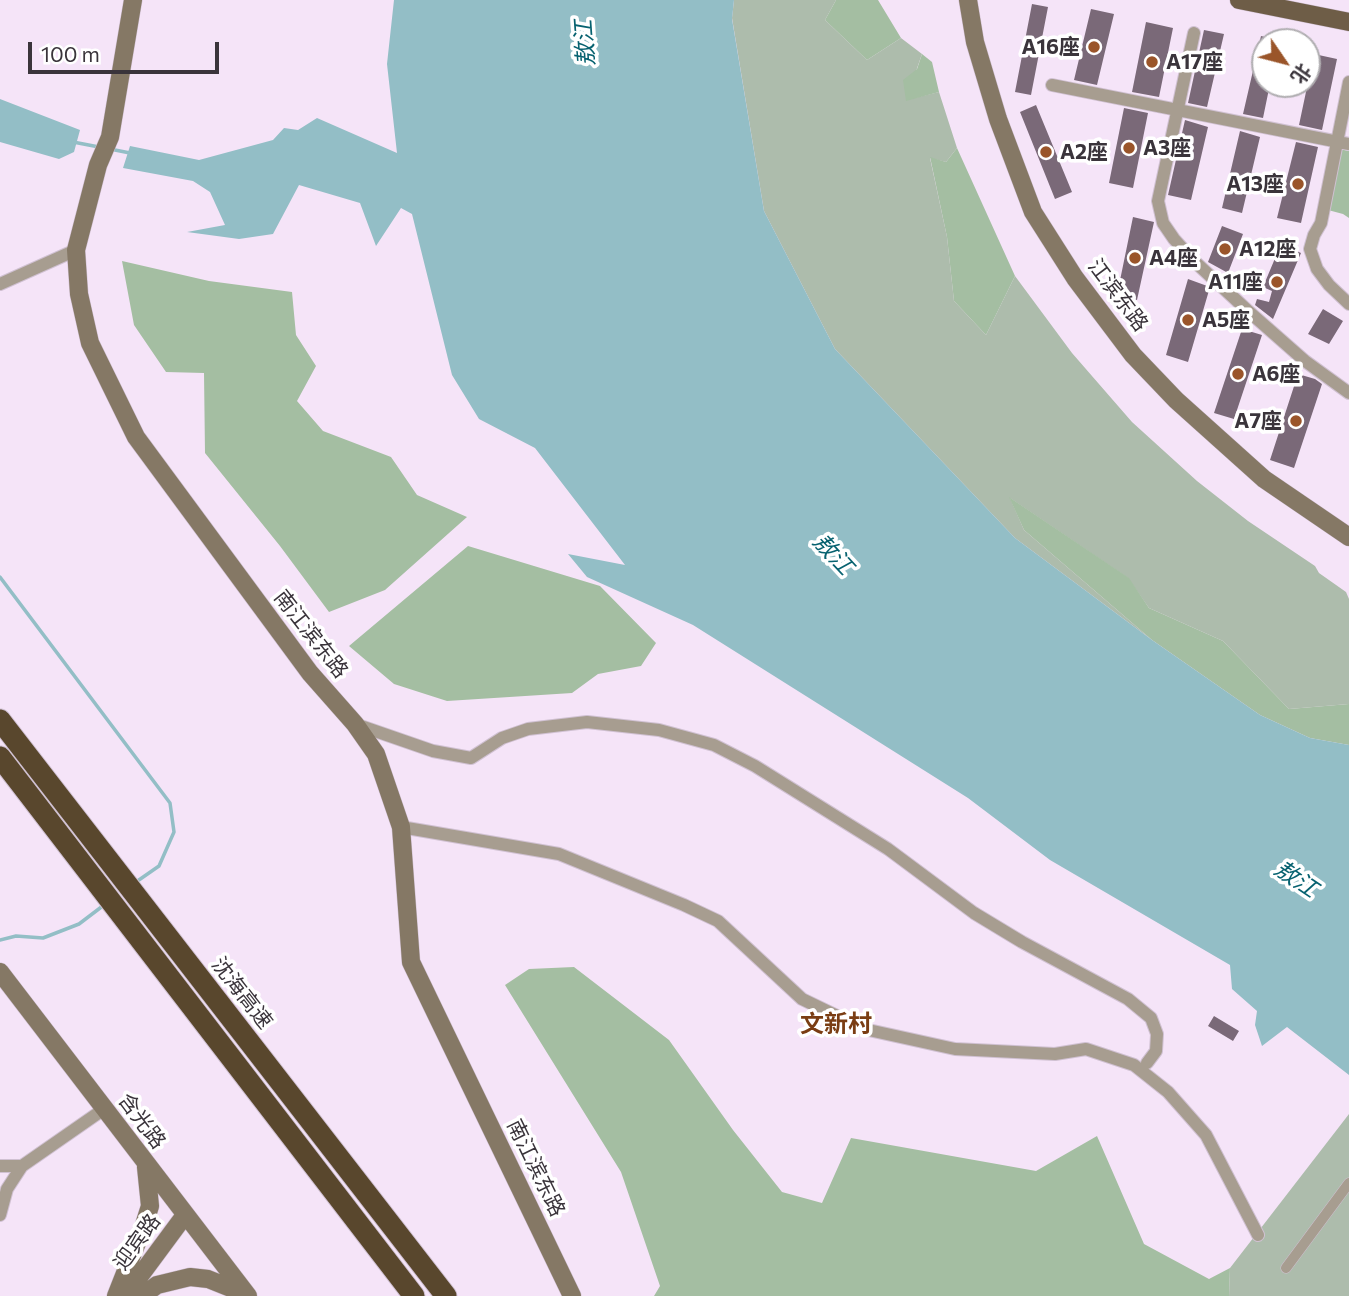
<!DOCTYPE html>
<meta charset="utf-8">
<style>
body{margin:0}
#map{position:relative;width:1349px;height:1296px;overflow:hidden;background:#f5e4f8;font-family:Commissioner,"Noto Sans SC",sans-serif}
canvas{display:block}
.north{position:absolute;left:1251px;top:28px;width:70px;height:70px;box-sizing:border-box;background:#fff;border:2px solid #b0aeb1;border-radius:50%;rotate:125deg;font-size:19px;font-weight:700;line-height:28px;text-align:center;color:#3a343b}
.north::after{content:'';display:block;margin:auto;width:24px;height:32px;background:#9a552a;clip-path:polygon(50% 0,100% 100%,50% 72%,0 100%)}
.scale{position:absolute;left:28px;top:42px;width:191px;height:32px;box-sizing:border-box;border:4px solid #3a343b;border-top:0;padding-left:9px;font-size:21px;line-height:24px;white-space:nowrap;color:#3a343b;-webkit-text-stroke:5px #fff;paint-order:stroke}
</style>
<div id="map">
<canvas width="1349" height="1296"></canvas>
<div class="north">北</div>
<div class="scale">100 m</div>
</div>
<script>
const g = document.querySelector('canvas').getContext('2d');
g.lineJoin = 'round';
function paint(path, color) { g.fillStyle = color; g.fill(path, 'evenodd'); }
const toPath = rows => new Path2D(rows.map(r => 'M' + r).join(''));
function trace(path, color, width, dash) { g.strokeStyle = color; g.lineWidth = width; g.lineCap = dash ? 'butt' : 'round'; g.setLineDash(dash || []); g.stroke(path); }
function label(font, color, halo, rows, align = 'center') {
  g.font = font + ' Commissioner,"Noto Sans SC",sans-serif'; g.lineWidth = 7; g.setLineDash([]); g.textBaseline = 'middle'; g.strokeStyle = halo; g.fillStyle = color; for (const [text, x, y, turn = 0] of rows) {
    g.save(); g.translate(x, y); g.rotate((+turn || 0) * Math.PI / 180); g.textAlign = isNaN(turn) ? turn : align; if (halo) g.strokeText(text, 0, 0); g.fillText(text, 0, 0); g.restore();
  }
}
paint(toPath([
 [734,0,836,0,825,20,867,60,901,38,922,54,906,100,939,92,957,148,946,162,930,158,947,237,954,301,986,335,1015,276,1072,353,1132,422,1197,481,1248,521,1315,566,1319,573,1346,592,1349,599,1349,704,1289,709,1223,641,1149,608,1128,578,1010,498,1024,530,1152,640,1015,538,835,349,764,211,732,18],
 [1349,1114,1349,1296,1229,1296,1230,1268]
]), '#adbcac');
paint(toPath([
 [836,0,878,0,901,38,867,60,825,20],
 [922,54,932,62,939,92,906,101,903,80,917,69],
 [957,148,1015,276,986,335,954,301,947,237,930,157,946,162],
 [1339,149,1349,151,1349,218,1343,214,1328,210],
 [122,261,209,281,292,292,296,335,316,366,297,401,323,431,391,457,417,495,467,517,385,590,329,612,280,546,205,453,204,373,166,372,134,325],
 [1009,497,1129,578,1149,608,1223,641,1289,709,1349,704,1349,745,1310,738,1260,715,1152,640,1024,530],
 [468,546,600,586,656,643,641,666,598,674,572,693,447,701,394,684,349,646],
 [574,967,669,1040,733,1130,782,1192,822,1203,851,1138,1036,1171,1097,1136,1144,1244,1209,1279,1230,1268,1229,1296,654,1296,660,1286,621,1172,505,985,529,969]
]), '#a4bea2');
paint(toPath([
 [394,0,734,0,732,19,764,211,835,349,1015,538,1152,640,1260,715,1310,738,1349,745,1349,1075,1287,1027,1262,1046,1255,1025,1257,1011,1232,989,1230,965,1050,860,968,798,693,625,587,577,568,554,625,565,535,448,479,419,452,375,412,214,401,208,376,246,360,203,299,185,273,234,239,239,187,232,225,225,210,192,193,181,123,168,130,146,199,160,273,140,284,128,298,130,317,118,397,153,387,64],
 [0,99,80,130,74,152,59,159,0,142]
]), '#93bec6');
trace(toPath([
 [73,142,99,147],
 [110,149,130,153],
 [0,577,170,803,174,832,159,866,136,882],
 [0,940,16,936,43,938,79,924,104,905]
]), '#93bec6', 3.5);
paint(toPath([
 [1032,4,1048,7,1031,95,1015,92],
 [1091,9,1114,14,1097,85,1074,80],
 [1146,22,1173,28,1159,97,1132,92],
 [1204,30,1224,34,1207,107,1188,103],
 [1261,36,1265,37,1265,84,1270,84,1263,118,1243,114],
 [1314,54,1337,59,1322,130,1299,125],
 [1036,105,1072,192,1055,199,1020,112],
 [1124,108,1148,113,1133,188,1109,183],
 [1185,120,1208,127,1191,200,1168,195],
 [1240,131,1260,137,1242,213,1222,208],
 [1296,142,1318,147,1301,223,1277,218],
 [1133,217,1154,222,1137,300,1117,295],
 [1222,226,1243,234,1228,273,1208,262],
 [1281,244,1301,253,1273,319,1255,305,1257,299,1269,302,1272,291,1263,287],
 [1188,279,1210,287,1188,362,1166,355],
 [1323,309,1343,321,1329,344,1308,334],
 [1242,329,1262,335,1234,419,1214,413],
 [1298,374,1315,379,1322,384,1294,468,1270,460],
 [1214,1016,1239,1031,1233,1041,1208,1026]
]), '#7a6978');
const pedestrian = toPath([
 [1286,1268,1349,1183]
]);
const minor = toPath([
 [1194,33,1158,201,1163,223,1174,239,1194,261,1247,310,1305,361,1349,393],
 [1349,82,1321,223,1314,235,1310,249,1317,269,1329,285,1349,304],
 [1052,85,1349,144],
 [0,284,76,250],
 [355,724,433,751,471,758,502,738,528,729,587,722,659,730,714,745,755,766,888,849,974,913,1022,942,1128,999,1151,1018,1157,1034,1156,1051,1147,1063],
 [401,827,559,854,684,905,718,921,802,999,864,1029,955,1049,1055,1054,1086,1049,1134,1065,1168,1092,1206,1135,1258,1235],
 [0,1166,22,1166],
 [0,1215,7,1189,22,1166,104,1109]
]);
const secondary = toPath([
 [133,0,110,137,98,165,76,250,79,294,90,343,136,437,310,673,355,724,376,754,401,827,411,962,572,1296],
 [968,0,975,42,998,119,1033,212,1075,278,1133,355,1176,400,1264,479,1349,537],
 [0,972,248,1296],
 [116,1296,144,1225,150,1206,146,1167],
 [125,1296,185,1215],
 [142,1296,157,1285,190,1277,208,1279,246,1294]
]);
const primary = toPath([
 [1239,0,1349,22]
]);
const motorway = toPath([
 [0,720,446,1296],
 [0,757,414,1296]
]);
trace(pedestrian, '#d0c1d2', 11);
trace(minor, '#d0c1d2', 14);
trace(secondary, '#d0c1d2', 19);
trace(primary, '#d0c1d2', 19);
trace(motorway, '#d0c1d2', 23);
trace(pedestrian, '#a79d90', 10);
trace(minor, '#a79d90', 12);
trace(secondary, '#857865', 18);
trace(primary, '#6e5d47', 18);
trace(motorway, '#59472d', 21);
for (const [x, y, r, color] of [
 [1094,47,7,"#9a552a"],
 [1152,62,7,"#9a552a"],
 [1129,148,7,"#9a552a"],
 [1046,152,7,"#9a552a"],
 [1298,184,7,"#9a552a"],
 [1225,249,7,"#9a552a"],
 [1135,258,7,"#9a552a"],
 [1277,282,7,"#9a552a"],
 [1188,320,7,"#9a552a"],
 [1238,374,7,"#9a552a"],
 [1296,421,7,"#9a552a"]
]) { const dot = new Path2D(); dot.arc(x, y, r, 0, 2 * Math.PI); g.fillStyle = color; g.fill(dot); trace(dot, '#fff', 2.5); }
label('bold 21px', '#3a343b', '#fff', [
 ["A16座",1080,47,"right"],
 ["A17座",1166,62],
 ["A3座",1143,148],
 ["A2座",1060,152],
 ["A13座",1284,184,"right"],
 ["A12座",1239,249],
 ["A4座",1149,258],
 ["A11座",1263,282,"right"],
 ["A5座",1202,320],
 ["A6座",1252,374],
 ["A7座",1282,421,"right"]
], 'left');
label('21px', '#3a343b', '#fff', [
 ["江滨东路",1118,295,53],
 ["南江滨东路",311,634,52],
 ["沈海高速",242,993,52],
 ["含光路",142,1121,53],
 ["南江滨东路",536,1168,64],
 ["迎宾路",137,1242,-54]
]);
label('italic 23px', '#076270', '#fff', [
 ["敖江",585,43,-94],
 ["敖江",833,554,47],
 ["敖江",1296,879,34]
]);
label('bold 24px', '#7a3d13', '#fff', [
 ["文新村",836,1024]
]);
</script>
